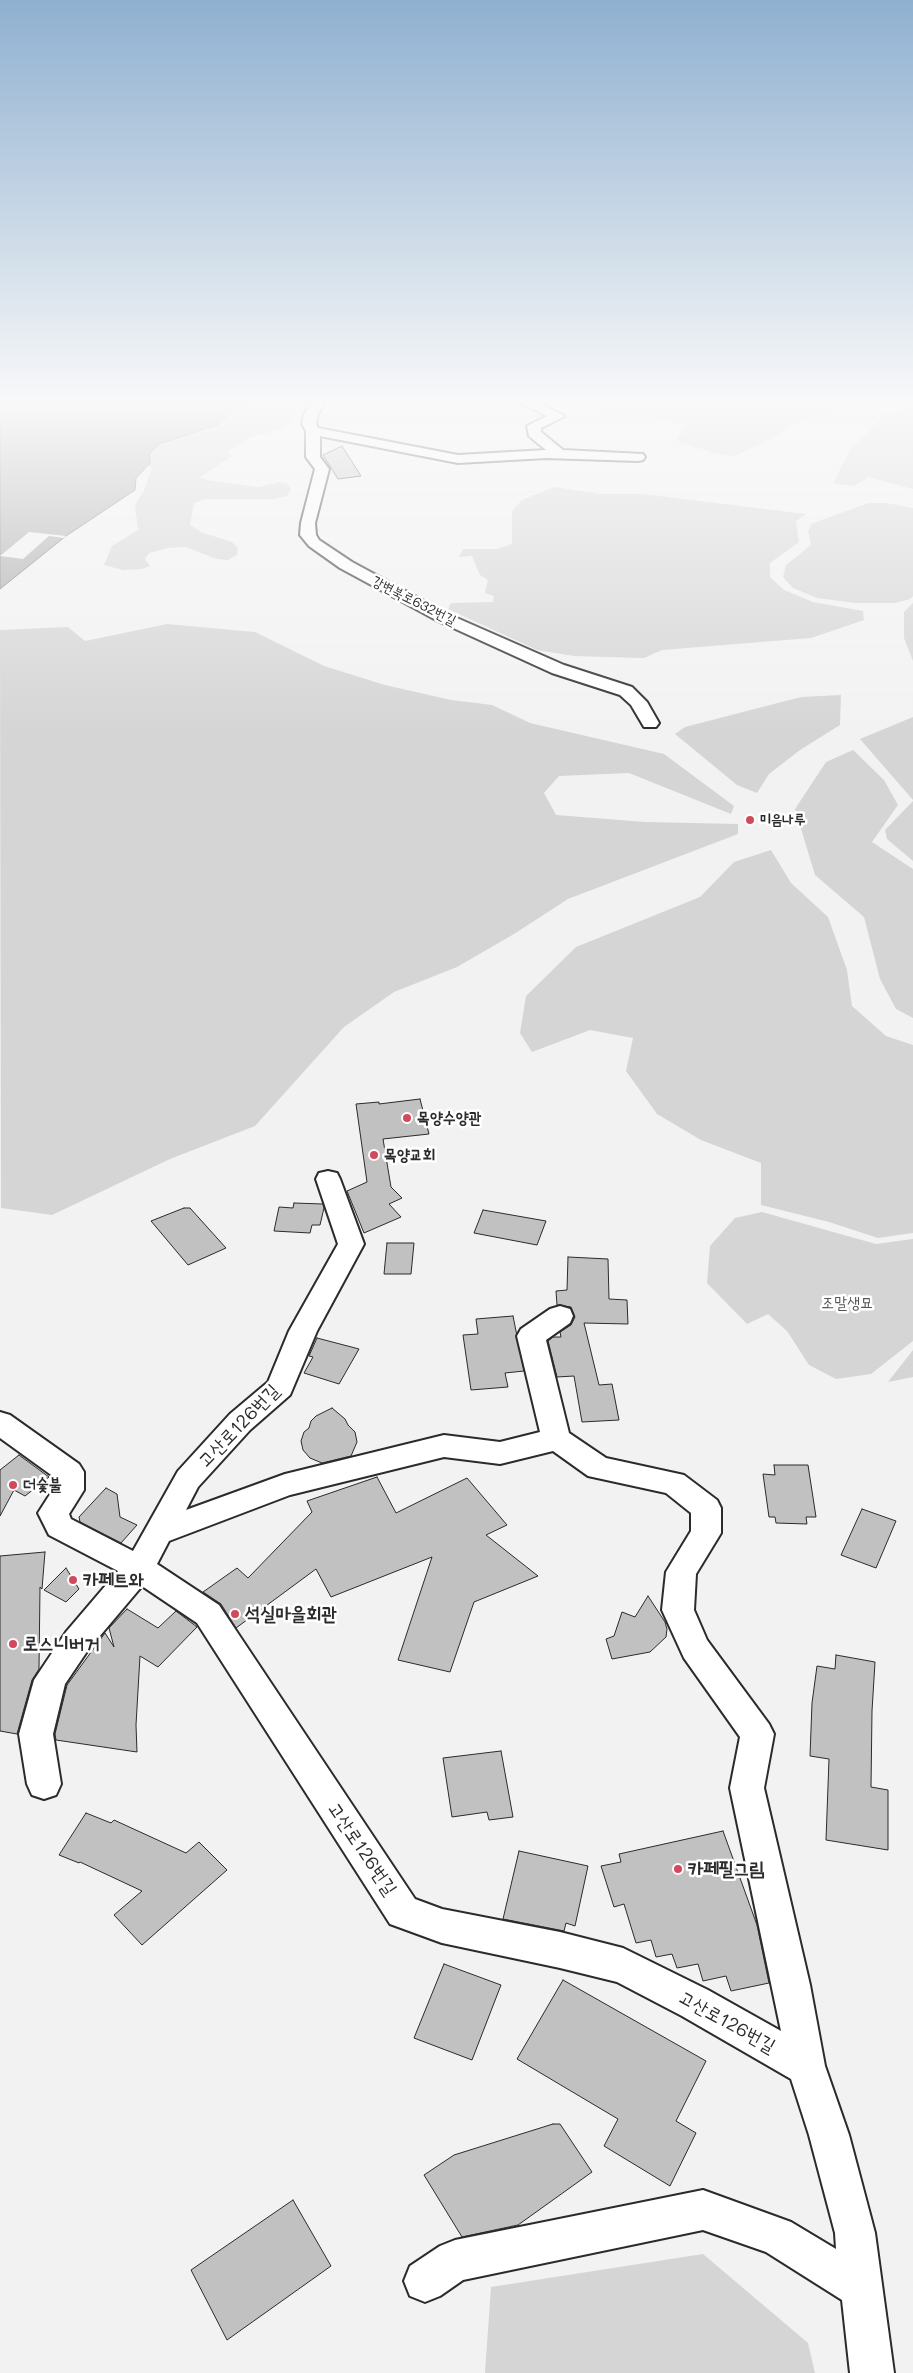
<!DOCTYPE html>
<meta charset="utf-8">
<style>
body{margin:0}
canvas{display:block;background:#f2f2f2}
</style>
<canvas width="913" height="2373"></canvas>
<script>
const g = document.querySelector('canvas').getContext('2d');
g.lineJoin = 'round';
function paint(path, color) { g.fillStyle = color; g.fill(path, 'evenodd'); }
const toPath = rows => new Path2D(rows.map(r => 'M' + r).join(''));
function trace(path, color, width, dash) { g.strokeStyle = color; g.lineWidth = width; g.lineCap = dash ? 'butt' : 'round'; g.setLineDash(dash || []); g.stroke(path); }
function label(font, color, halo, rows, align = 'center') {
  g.font = font + ' Mali,"Poor Story",sans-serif'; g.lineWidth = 5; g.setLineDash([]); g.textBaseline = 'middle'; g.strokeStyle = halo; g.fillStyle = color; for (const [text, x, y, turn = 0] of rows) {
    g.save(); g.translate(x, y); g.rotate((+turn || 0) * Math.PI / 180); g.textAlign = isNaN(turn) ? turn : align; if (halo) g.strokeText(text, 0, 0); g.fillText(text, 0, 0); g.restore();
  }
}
paint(toPath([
 [260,399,305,399,287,425,279,430,251,437,227,452,232,456,200,477,207,480,259,487,279,482,287,483,291,489,287,496,274,499,205,499,194,503,190,525,201,532,232,542,238,548,237,555,228,560,216,559,186,547,168,548,149,553,145,559,150,566,142,569,123,570,104,565,112,546,138,530,135,505,145,488,152,468,138,459,154,444,203,430,256,403],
 [609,399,867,399,792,424,772,439,734,456,714,453,676,441,686,425,640,415,611,418,599,408],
 [875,399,913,399,908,404,883,408,867,403],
 [913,407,913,489,869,477,854,486,833,483,850,450,884,415],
 [554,487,600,494,643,494,806,514,796,521,799,542,770,563,770,577,784,590,813,602,863,611,864,620,811,638,662,650,644,658,574,656,537,650,448,609,451,603,493,602,494,596,485,593,488,580,480,575,472,556,459,557,463,549,496,549,512,544,512,511,522,500],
 [868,503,887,503,913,508,913,596,910,599,895,603,855,603,817,598,793,588,783,577,786,565,811,545,808,531,811,524],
 [913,603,913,661,904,638,904,612],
 [167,624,255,632,324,666,385,685,451,700,492,705,530,723,664,754,734,806,731,814,629,773,559,776,544,793,556,815,645,822,738,824,738,834,568,899,514,934,457,967,394,992,344,1027,255,1126,170,1159,52,1215,1,1208,0,630,68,627,85,641],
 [841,695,840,725,800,750,769,774,757,793,737,785,675,734,685,727,801,697],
 [913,717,913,800,860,739],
 [853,750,884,780,898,805,872,842,913,869,913,1018,896,1009,880,979,864,917,815,875,795,809,826,762],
 [913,801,913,861,887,839,885,830],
 [771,850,791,883,828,917,847,970,852,1006,886,1036,913,1045,913,1233,878,1238,829,1222,761,1205,761,1163,701,1140,657,1114,626,1071,633,1038,590,1030,532,1052,520,1033,526,996,576,947,700,897,734,862],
 [762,1212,876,1244,913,1239,913,1341,871,1374,836,1379,809,1365,787,1331,768,1314,747,1324,707,1283,710,1246,735,1218],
 [913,1350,913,1377,888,1382],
 [703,2254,808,2343,815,2373,485,2373,491,2287]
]), '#d5d5d5');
const water = toPath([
 [0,399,261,399,229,414,219,424,159,444,149,454,150,463,136,478,135,490,66,536,0,589,0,399]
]);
paint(water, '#ababab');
trace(water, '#787878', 1);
paint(toPath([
 [29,532,66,536,64,538,49,536,23,559,0,556]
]), '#f2f2f2');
const building = toPath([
 [342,446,361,476,338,479,323,455,342,446],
 [420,1099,429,1134,383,1139,391,1187,402,1198,389,1204,401,1217,364,1233,347,1191,367,1182,356,1104,379,1102,379,1104,420,1099],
 [294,1203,323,1204,324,1208,320,1225,312,1225,310,1233,274,1231,279,1207,293,1208,294,1203],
 [184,1208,190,1208,226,1248,188,1265,151,1221,184,1208],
 [483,1210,546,1221,537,1245,474,1233,483,1210],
 [387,1243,414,1243,411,1274,384,1274,387,1243],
 [568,1257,608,1259,609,1299,627,1300,628,1324,584,1323,599,1385,612,1384,619,1420,582,1422,574,1376,557,1377,548,1341,553,1337,561,1337,560,1332,571,1325,575,1317,571,1307,557,1305,556,1291,567,1290,568,1257],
 [513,1316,524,1371,505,1373,508,1387,471,1390,463,1335,478,1334,476,1319,513,1316],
 [317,1338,359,1349,339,1384,304,1373,313,1357,309,1356,317,1338],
 [332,1408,345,1419,348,1425,355,1432,357,1442,351,1456,322,1463,310,1458,303,1450,301,1441,304,1432,309,1428,311,1421,316,1416,332,1408],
 [19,1455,49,1477,25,1496,14,1490,0,1516,0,1470,19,1455],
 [774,1465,808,1465,816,1517,806,1517,807,1524,776,1523,775,1517,769,1517,763,1474,775,1475,774,1465],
 [377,1477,396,1513,467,1478,507,1525,486,1535,538,1576,474,1602,450,1672,398,1660,432,1557,331,1597,316,1569,236,1628,221,1604,203,1592,237,1568,248,1578,312,1512,307,1501,377,1477],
 [106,1488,117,1494,120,1517,137,1525,121,1543,80,1522,79,1517,106,1488],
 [862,1509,896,1521,876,1568,841,1555,862,1509],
 [45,1552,42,1589,40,1587,39,1669,32,1680,17,1734,0,1731,0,1556,45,1552],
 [66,1568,79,1589,66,1602,44,1590,66,1568],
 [648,1596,665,1622,667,1629,666,1637,650,1652,612,1659,606,1639,614,1636,622,1612,635,1617,648,1596],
 [127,1609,158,1628,176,1611,197,1627,158,1667,140,1656,136,1725,137,1752,56,1740,55,1734,67,1685,105,1633,114,1647,109,1628,127,1609],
 [836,1655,875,1662,872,1711,871,1787,888,1790,888,1850,826,1840,829,1759,810,1756,812,1703,817,1666,835,1669,836,1655],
 [501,1751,513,1817,489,1820,487,1812,452,1817,443,1758,501,1751],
 [86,1813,111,1823,114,1820,186,1853,199,1842,227,1870,142,1945,114,1915,142,1891,80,1862,79,1863,59,1855,86,1813],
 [723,1831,757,1925,769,1983,731,1991,726,1976,703,1981,698,1964,677,1968,672,1954,656,1957,651,1940,636,1943,624,1904,614,1907,601,1866,621,1862,619,1854,723,1831],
 [519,1851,588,1866,575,1926,566,1923,564,1931,503,1919,519,1851],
 [444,1964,501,1985,472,2060,414,2038,444,1964],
 [563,1980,706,2061,676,2121,696,2133,670,2186,604,2146,618,2119,517,2059,563,1980],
 [553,2124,560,2124,592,2172,518,2225,462,2237,424,2175,454,2155,553,2124],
 [293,2200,331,2266,227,2340,191,2270,293,2200]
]);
paint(building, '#c1c1c1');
trace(building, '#2b2b2b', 1);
const street = toPath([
 [315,399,328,399,318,414,316,424,318,428,458,455,546,450,529,436,527,426,547,416,514,399,531,399,565,416,541,428,541,432,563,450,643,454,645,457,643,460,638,461,546,458,458,463,320,436,320,457,329,469,315,523,316,535,319,540,352,562,450,615,564,665,632,687,647,702,659,723,656,727,644,727,631,705,620,695,552,673,438,621,340,568,309,546,300,535,301,523,315,469,306,457,306,431,302,424,304,414,315,399],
 [328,1171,337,1173,340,1179,364,1244,317,1331,290,1395,250,1430,198,1487,186,1510,285,1474,444,1435,500,1442,540,1432,517,1336,521,1329,550,1309,560,1306,570,1309,573,1316,570,1323,546,1340,569,1433,606,1458,684,1475,717,1500,721,1508,721,1533,696,1574,694,1610,707,1640,769,1724,774,1734,764,1788,810,1985,825,2066,849,2135,875,2233,894,2373,850,2373,842,2300,766,2252,703,2230,463,2280,440,2296,425,2302,410,2296,404,2281,410,2266,440,2246,455,2240,703,2190,791,2222,836,2249,835,2233,809,2135,791,2079,682,2016,617,1982,560,1968,442,1943,390,1924,197,1623,142,1586,88,1650,65,1684,53,1734,61,1784,56,1795,44,1799,32,1795,27,1784,19,1734,34,1680,66,1632,118,1571,49,1535,38,1513,54,1488,54,1477,0,1438,0,1412,10,1415,79,1464,84,1472,84,1490,69,1514,71,1519,133,1551,178,1471,230,1414,268,1382,289,1331,338,1244,316,1179,319,1173,328,1171],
 [553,1451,588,1476,666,1493,691,1513,691,1531,666,1572,662,1610,684,1658,740,1737,730,1788,781,2031,708,1990,623,1948,560,1932,442,1909,415,1899,219,1605,157,1564,169,1541,290,1495,444,1457,500,1464,553,1451]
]);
trace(street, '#2b2b2b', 4);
paint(street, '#fff');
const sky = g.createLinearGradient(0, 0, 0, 731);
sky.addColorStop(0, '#8fb0d0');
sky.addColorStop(0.55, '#f9f9f9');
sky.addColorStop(1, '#f9f9f900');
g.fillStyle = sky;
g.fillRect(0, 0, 913, 731);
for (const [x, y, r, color] of [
 [750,820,5,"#d1495b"],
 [407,1118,5,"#d1495b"],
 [374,1155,5,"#d1495b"],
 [13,1485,5,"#d1495b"],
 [73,1580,5,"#d1495b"],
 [235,1614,5,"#d1495b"],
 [13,1644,5,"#d1495b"],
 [678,1869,5,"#d1495b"]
]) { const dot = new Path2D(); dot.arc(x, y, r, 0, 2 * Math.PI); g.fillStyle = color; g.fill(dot); trace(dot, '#fff', 2); }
label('14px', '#2b2b2b', '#fff', [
 ["강변북로632번길",414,601,27]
]);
label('bold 14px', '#2b2b2b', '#fff', [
 ["미음나루",760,820]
], 'left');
label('bold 16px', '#2b2b2b', '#fff', [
 ["목양수양관",417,1118],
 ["목양교회",384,1155],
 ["더숯불",23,1485]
], 'left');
label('16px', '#565656', '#fff', [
 ["조말생묘",847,1303]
]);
label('19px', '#2b2b2b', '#fff', [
 ["고산로126번길",239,1426,-46],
 ["고산로126번길",362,1849,56],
 ["고산로126번길",727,2022,29]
]);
label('bold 19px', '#2b2b2b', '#fff', [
 ["카페트와",83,1580],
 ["석실마을회관",245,1614],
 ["로스니버거",23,1644],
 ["카페필그림",688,1869]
], 'left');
</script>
